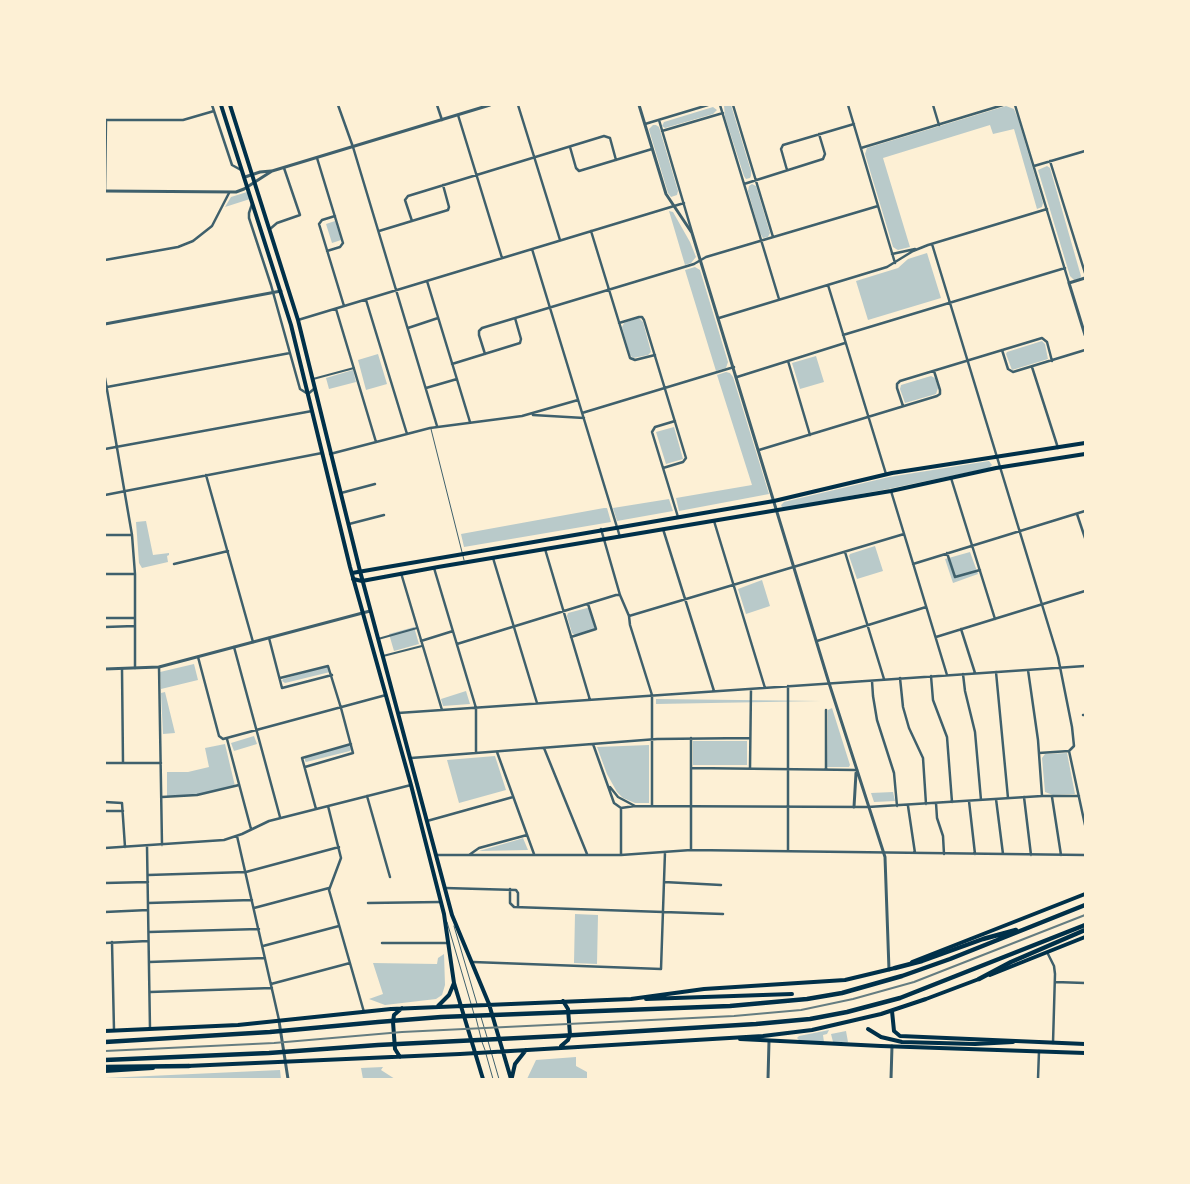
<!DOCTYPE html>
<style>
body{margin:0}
#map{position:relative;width:1190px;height:1184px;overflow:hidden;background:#fdf0d5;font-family:"PT Sans Narrow",sans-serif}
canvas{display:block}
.frame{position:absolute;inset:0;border:106px solid #fdf0d5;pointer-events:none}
</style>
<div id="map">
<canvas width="1190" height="1184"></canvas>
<div class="frame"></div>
</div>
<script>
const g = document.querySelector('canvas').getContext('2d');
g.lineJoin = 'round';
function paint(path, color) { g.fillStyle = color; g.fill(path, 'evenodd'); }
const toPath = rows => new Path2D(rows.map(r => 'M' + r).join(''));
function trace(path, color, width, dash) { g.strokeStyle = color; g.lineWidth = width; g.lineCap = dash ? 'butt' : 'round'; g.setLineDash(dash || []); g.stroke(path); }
paint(toPath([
 [724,105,731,105,751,171,751,176,750,178,746,179,744,176,725,117],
 [1006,106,1014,109,1018,119,1043,203,1042,207,1037,209,1014,129,993,134,990,125,883,158,910,247,898,250,896,249,893,247,865,154,867,148],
 [713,107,717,110,713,114,665,128,662,126,664,122],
 [653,125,656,125,659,127,678,191,677,195,671,197,668,193,650,133,649,129],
 [1047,166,1050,168,1081,276,1080,278,1074,280,1070,276,1038,170],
 [752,184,756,186,770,233,768,237,763,238,760,233,748,191,749,186],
 [247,192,250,199,225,207,231,197],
 [669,211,673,212,690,242,696,257,691,263,685,265],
 [335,221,341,240,332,243,326,224],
 [927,253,941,298,868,320,856,281,898,268,908,259],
 [695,267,700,270,728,362,726,368,716,371,685,270],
 [639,318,643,322,651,352,648,355,633,358,630,355,622,327,624,323],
 [1042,341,1045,344,1048,359,1012,370,1006,354,1007,352],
 [378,354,387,384,366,390,358,360],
 [816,356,824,382,800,389,792,363],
 [353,370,356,382,329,389,326,378],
 [726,372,730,373,733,377,769,494,679,511,676,498,752,485,717,375],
 [931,376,935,378,938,388,936,394,905,403,900,389,901,385],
 [674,427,683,459,666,464,656,432],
 [989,461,992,465,989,468,888,489,789,507,782,507,781,505,784,502,792,500,889,477],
 [669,499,673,511,617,521,613,508],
 [604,508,607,508,611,522,464,547,461,534],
 [146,521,153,555,169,553,169,555,167,556,168,562,142,568,139,563,136,522],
 [875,546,883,571,857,579,849,556,850,554],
 [970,552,978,574,953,583,945,559],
 [762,580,770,606,746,614,738,589],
 [587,608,589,608,594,626,594,629,575,635,572,633,567,616,568,613],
 [414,627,419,644,394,651,389,634],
 [194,664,198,680,161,689,160,672],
 [328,666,330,672,285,683,282,681,283,679],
 [466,691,470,704,443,706,441,699],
 [165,692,175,733,163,734,161,693],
 [656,699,821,701,656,704],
 [832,708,850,765,849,767,827,767,828,710],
 [254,736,257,744,234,751,231,743],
 [693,741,747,741,747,765,693,765],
 [225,744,235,786,198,795,167,796,167,772,188,772,209,767,205,748],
 [349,745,351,749,350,751,306,762,305,761,305,757],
 [649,745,649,803,635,803,623,798,617,792,607,774,597,747],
 [1067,753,1075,794,1053,795,1045,792,1042,758,1045,754],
 [495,756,506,790,459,803,447,760],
 [893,792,895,801,874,802,871,793],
 [523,838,528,850,479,851,517,840],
 [575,914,598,915,597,964,574,963],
 [444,954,445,985,442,995,436,999,385,1005,369,999,383,994,373,963,437,964,438,958],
 [829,1030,827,1034,823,1035,824,1042,800,1041,797,1038,799,1036],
 [846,1031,848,1042,833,1042,831,1034],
 [576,1057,576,1066,587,1072,587,1079,527,1079,536,1060],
 [383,1067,381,1070,395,1079,363,1079,361,1068],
 [280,1070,281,1079,105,1079,105,1078]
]), '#b9caca');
trace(toPath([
 [431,429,464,560],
 [447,922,474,1014],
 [454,926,477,1004],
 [481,1017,487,1037],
 [476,1018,481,1038],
 [488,1041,499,1079],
 [482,1042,485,1050],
 [486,1054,493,1079]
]), '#3f606c', 1);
trace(toPath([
 [313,379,354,368],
 [378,639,417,628],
 [383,656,422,646]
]), '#3f606c', 2);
trace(toPath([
 [212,105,232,165,241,170],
 [338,105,353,147,437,426],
 [437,105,442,120],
 [518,105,560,240],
 [720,105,779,299],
 [733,105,773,237],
 [848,105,895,263],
 [933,105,939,125],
 [1015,105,1069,283],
 [458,115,502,258],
 [105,120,183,120,214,111],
 [659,120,692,232],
 [645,124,708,105],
 [662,131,723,113],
 [570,147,576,168,579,171,652,149],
 [861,148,1003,105],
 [317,158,343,243,340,247,327,251],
 [1050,161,1085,273],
 [1034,166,1085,151],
 [787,170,781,149,783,145,854,124],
 [744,184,823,159,825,154,819,134],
 [105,191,106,120],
 [252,204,249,213,249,218,271,285,300,389,308,394,315,388],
 [335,216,322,220,319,224,344,306],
 [412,221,405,200,408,196,604,136,610,138,616,160],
 [270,229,277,223,300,215,284,168],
 [379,231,448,210,449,207,443,185],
 [591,231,630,358,635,360,655,355],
 [932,244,1058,657,1072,727,1074,746,1069,751],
 [532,249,620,537],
 [892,254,915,249],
 [105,260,178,247,193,241,212,226,229,193],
 [427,281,470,422],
 [828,285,886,474],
 [366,300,407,434],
 [336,309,376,442],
 [719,318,887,267,913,251,928,245,1047,209],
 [298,320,684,203],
 [619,323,639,317,642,317,644,320,686,458,683,462,663,468],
 [408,328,438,318],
 [843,335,1065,268],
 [1002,350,1008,369,1013,372,1085,350],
 [485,354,479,335,479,331,482,328,694,264,706,257,878,206],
 [788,361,810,435],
 [452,364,520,343,521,339,515,318],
 [1032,367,1058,448],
 [737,377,845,343],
 [105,378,132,535,135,574,135,668],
 [107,387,290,353],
 [426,388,457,379],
 [903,406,897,388,897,384,900,381,1042,338,1047,342,1052,361],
 [582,413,734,367],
 [533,415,584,418],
 [675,421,655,427,652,432,678,517],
 [105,449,312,411],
 [759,450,937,396,940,394,940,390,934,371],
 [330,454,430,428,522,416,578,400],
 [206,475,253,642],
 [951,478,995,619],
 [891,491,947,675],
 [341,493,375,484],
 [105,495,322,453],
 [1077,514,1085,538],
 [714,521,765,688],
 [349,524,384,515],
 [601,529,620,595,629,616,630,625,652,695,652,806],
 [663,529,714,691],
 [105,535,132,535],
 [545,549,590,700],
 [845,552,884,679],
 [947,553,955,577,980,570],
 [493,558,537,703],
 [174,564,228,551],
 [913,564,1085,511],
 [434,568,476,708,476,753],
 [401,573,442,710],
 [105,574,135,574],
 [629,616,904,534],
 [105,618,135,618],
 [105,627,135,626],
 [961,629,975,673],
 [571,637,596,629,588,604],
 [936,637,1085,591],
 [269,638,282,688,332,675],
 [421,641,453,631],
 [817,641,926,607],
 [457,644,616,595,620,595],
 [234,647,280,817],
 [198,657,219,736,223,739,386,695],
 [159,667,162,845],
 [122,669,123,763],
 [1028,670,1038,740,1042,796],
 [996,672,1008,798],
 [963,674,965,691,975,732,981,800],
 [931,676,933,700,947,737,952,802],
 [280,678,328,666,341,708,353,753,305,767],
 [900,678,903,707,909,728,923,758,926,804],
 [872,681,873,696,877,720,894,773,897,806],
 [826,710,826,769],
 [398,713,1085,666],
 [1083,715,1085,715],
 [691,738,691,850],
 [227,739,251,829],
 [593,744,614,803,621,808],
 [544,748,587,854],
 [1069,751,1085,825],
 [497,752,534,854],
 [1039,753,1069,751],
 [411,758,657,739,750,738],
 [105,763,161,763],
 [691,768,857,770],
 [750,768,751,689],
 [610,787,618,797,635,806],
 [367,796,390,877],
 [162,797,197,795,239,785],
 [1024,797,1031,855],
 [1052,797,1061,855],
 [996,799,1003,854],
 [969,801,975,854],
 [105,802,122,803,125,847],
 [936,803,937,818,943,836,944,854],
 [328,806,341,858,329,890,364,1012],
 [908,806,915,853],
 [621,808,635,806,868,807,1042,796,1079,796],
 [621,808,621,855],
 [316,809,302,758,351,744],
 [105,811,123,811],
 [427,821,513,797],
 [237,836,279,1020],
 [147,846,150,1029],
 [105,848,224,840,242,834,269,821,411,785],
 [788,851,788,686],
 [436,855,621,855,691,850,1085,855],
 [469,855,479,848,527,835],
 [148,875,246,872,339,847],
 [664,882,721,885],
 [105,883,148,882],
 [445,888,516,890,518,893,518,907],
 [510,889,510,903,514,907,723,914],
 [148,903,252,900],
 [368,903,441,902],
 [254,908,329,888],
 [105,912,148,910],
 [149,932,259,929],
 [112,942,114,1030],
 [105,943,148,941],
 [382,943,448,943],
 [263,946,339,926],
 [1047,952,1054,966,1055,974,1053,1043],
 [149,962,265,958],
 [473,962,661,969,665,852],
 [1055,982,1085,983],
 [271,984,350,963],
 [150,992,272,988],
 [1038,1079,1039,1051]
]), '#3f606c', 2.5);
trace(toPath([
 [639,105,666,194,692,233,829,683,885,857,889,970],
 [245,177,260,172,271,171],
 [105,191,236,192,244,189,272,171,490,105],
 [1085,278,1069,283,1085,335],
 [105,324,281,291],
 [105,669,159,667,370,611],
 [854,807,856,773],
 [279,1021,288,1079],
 [768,1079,769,1041],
 [891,1079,892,1046]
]), '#3f606c', 3);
trace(toPath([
 [352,573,774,501,892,473,1085,443],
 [353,579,362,581,438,567,891,491,996,468,1085,454],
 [912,962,1085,894],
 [990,975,1085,937],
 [892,1011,894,1031,900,1036,1085,1044],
 [740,1039,881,1046,1085,1053]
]), '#003049', 4);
trace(toPath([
 [221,105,291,325,350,567,411,785,444,914,454,983,483,1079],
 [230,105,298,320,360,571,452,915,489,1004,511,1079],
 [646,999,792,994],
 [438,1006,449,995,454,983],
 [868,1029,881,1037,902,1042,975,1044,1013,1042],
 [105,1031,238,1025,391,1009,631,999,704,989,845,980,895,968],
 [561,1046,568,1040,570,1035,568,1009,563,1001],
 [400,1057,395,1049,393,1022,394,1015,402,1008],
 [187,1066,460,1054,763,1036,812,1030,881,1014,926,999,979,979],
 [105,1071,153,1068],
 [512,1077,515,1064,526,1050]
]), '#003049', 4);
trace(toPath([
 [895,968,922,961,983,939,1016,930],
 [979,979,1011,962,1085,930],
 [105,1042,270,1032,378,1022,441,1017,730,1006,807,999,842,993,902,976,950,959,1085,905],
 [105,1060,269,1053,378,1045,559,1036,756,1024,810,1019,847,1012,900,998,1085,925],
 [105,1067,189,1066]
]), '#003049', 4.5);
trace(toPath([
 [105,1051,274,1043,402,1032,734,1016,801,1010,853,999,914,982,1085,915]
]), '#657d81', 2);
</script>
